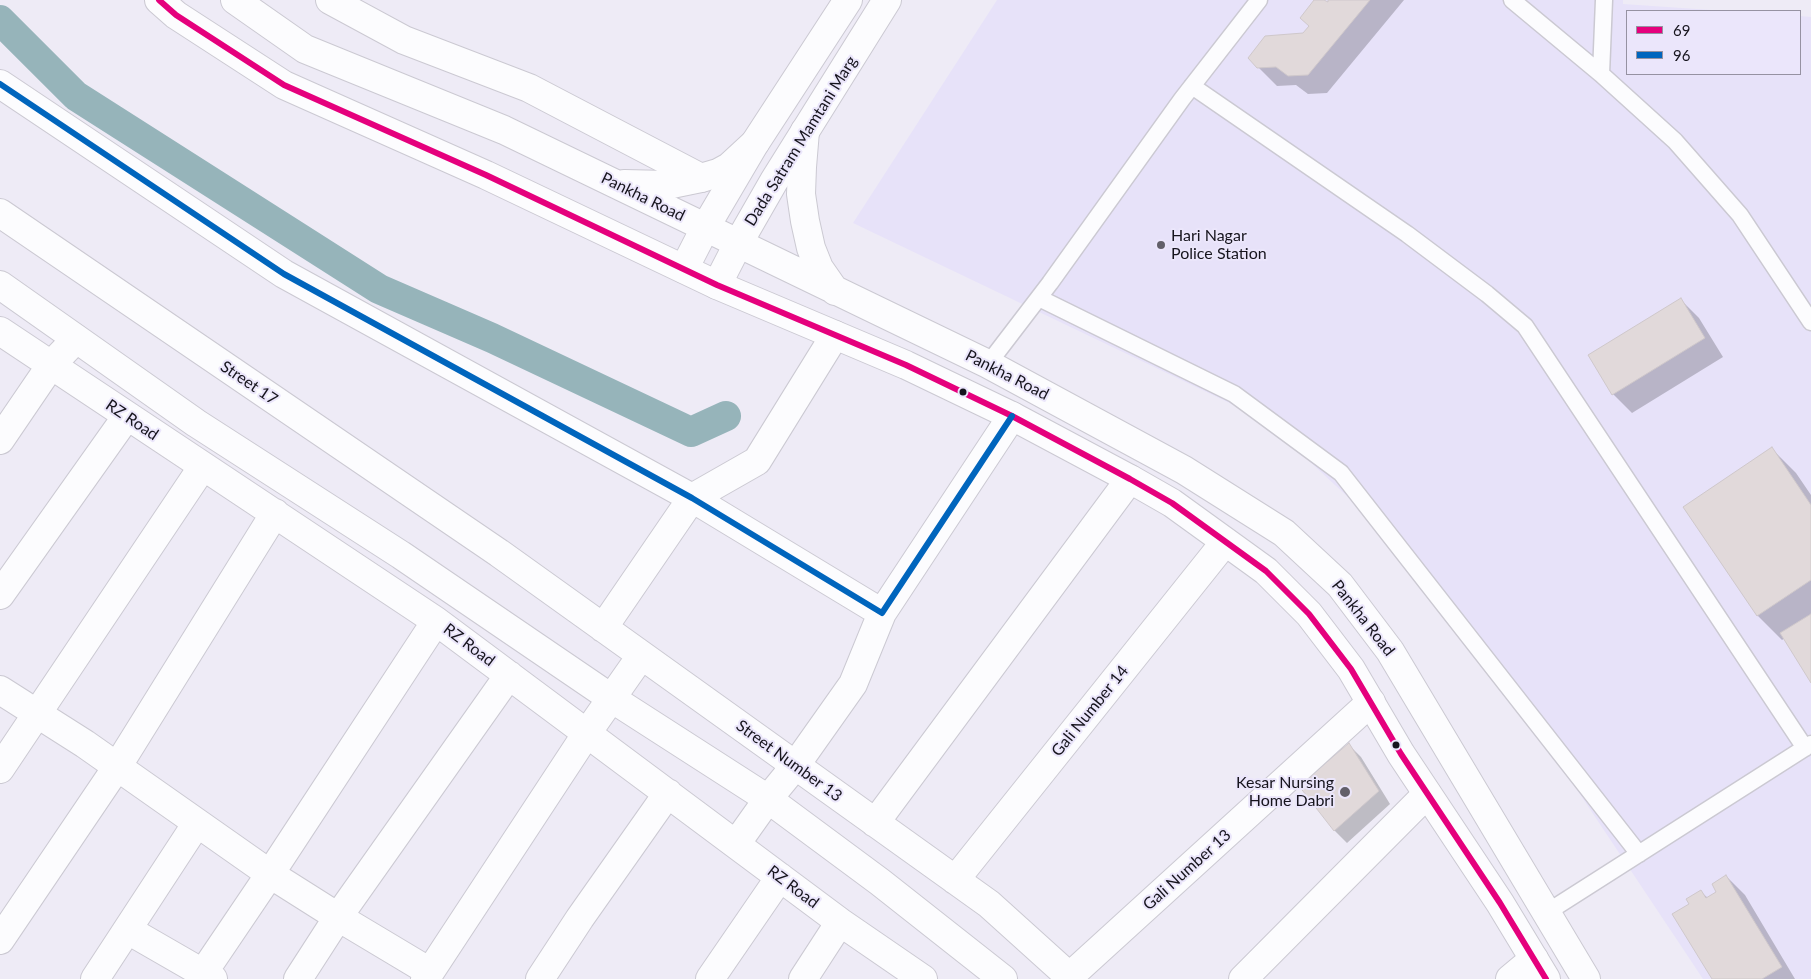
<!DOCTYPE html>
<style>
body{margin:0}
#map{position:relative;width:1811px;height:979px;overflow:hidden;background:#eeebf6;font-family:Lato,sans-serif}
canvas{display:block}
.legend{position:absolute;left:1626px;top:10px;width:175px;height:65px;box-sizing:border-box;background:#ebe6fb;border:1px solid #9692a2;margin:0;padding:6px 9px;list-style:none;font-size:15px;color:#16141d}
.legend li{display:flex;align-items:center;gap:10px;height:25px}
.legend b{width:25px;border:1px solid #9692a2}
</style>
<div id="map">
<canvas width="1811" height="979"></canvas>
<ul class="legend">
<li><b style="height:6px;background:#e5007d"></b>69</li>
<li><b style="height:6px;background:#0065bd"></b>96</li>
</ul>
</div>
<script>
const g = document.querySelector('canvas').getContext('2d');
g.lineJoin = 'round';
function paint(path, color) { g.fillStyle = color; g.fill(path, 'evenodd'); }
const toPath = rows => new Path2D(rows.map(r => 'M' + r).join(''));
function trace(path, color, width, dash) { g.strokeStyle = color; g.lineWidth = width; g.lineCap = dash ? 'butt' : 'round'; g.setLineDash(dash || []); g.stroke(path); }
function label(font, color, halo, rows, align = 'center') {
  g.font = font + ' Lato,sans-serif'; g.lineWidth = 4; g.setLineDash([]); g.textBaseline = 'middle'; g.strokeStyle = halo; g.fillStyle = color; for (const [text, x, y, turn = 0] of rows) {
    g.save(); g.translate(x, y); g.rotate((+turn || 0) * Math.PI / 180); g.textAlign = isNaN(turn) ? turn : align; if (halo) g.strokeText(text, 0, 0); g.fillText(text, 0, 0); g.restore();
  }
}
paint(toPath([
 [997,0,1623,0,1623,4,1726,11,1627,11,1627,74,1800,74,1800,16,1811,17,1811,979,1703,979,1502,677,1392,538,1265,420,853,223]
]), '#e7e2f9');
paint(toPath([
 [1315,0,1321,0,1329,4,1329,0,1404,0,1327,93,1308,94,1296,85,1277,86,1258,67,1303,34,1310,27],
 [1681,300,1699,318,1723,357,1632,413,1613,394],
 [1772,449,1796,473,1811,495,1811,681,1785,638,1782,640,1758,616,1685,507],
 [1349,745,1361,757,1390,804,1347,843,1335,831,1300,786],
 [1726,876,1745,895,1795,979,1713,979,1690,904,1701,892,1708,898,1718,892]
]), '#0003');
trace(toPath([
 [0,20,76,96,379,289,492,338,691,432,726,416]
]), '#96b4ba', 30);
const building = toPath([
 [1314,0,1324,0,1328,2,1328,0,1370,0,1308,75,1288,76,1276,67,1257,68,1248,58,1265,36,1303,33,1309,26,1300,18,1314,0],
 [1681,298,1705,338,1612,395,1588,355,1681,298],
 [1772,447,1811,505,1811,580,1757,616,1683,507,1772,447],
 [1811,614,1811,683,1780,633,1811,614],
 [1349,743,1379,791,1334,831,1299,786,1349,743],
 [1726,875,1782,967,1762,979,1712,979,1672,914,1689,904,1686,899,1701,890,1706,898,1716,892,1712,884,1726,875]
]);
paint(building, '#e1d9da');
trace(building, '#cfc8cb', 1);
const lane = toPath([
 [1512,0,1601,74,1675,141,1740,215,1811,322],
 [1601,74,1604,0],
 [1192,86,1407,234,1487,294,1525,326,1805,748],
 [1039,298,1234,394,1341,473,1639,854],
 [988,364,1050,283,1182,99,1259,0],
 [1546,913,1811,744]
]);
const street = toPath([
 [330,0,404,40,529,88,701,178],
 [0,84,284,274,692,498,882,613,1012,416],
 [0,213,499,553,989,904,1072,979],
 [0,331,436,621,840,922,923,979],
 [0,440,51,365,76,339],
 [0,595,127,416],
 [603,628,692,498,757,461,835,335],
 [0,690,85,744,270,874,338,917,430,972,425,979],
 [0,769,203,466],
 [875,823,1130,479],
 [736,844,768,799,795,766,853,684,882,613],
 [955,880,1225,542],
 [128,930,213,979],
 [0,940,117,767,275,513],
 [430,972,587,733,641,656],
 [1069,977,1371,702],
 [95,979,197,823],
 [199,979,270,874,436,621],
 [298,979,338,917,509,675],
 [540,979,580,918,668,793],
 [710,979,780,877],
 [803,979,840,922],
 [1243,979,1427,794],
 [1510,979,1534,959]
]);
const secondary = toPath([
 [684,269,705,228,755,143,848,0],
 [0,285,196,423,401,555,611,698,768,799,880,882,1003,979],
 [717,285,739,242,774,181,887,0]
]);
const primary = toPath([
 [159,0,176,15,284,85,486,175,717,285,906,365,1012,416,1130,479,1172,503,1266,571,1309,614,1351,669,1401,754,1500,903,1546,979],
 [235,0,305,49,504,130,988,364,1184,470,1284,533,1340,585,1390,651,1586,979],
 [805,131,802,167,801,194,805,221,811,248,819,268,835,291],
 [624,184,667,185,701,178,718,173,729,167,755,143]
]);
trace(lane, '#cbc9d2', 19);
trace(street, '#cbc9d2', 30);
trace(secondary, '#cbc9d2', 30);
trace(primary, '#cbc9d2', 30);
trace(lane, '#fcfcfe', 16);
trace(street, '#fcfcfe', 28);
trace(secondary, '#fcfcfe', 28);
trace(primary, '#fcfcfe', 28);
trace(toPath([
 [159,0,176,15,284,85,486,175,717,285,906,365,1012,416,1130,479,1172,503,1266,571,1309,614,1351,669,1401,754,1500,903,1546,979]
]), '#e5007d', 6);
trace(toPath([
 [0,84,284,274,692,498,882,613,1012,416]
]), '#0065bd', 6);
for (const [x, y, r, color] of [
 [1161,245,5,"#625f69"],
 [963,392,4.5,"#16141d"],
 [1396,745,4.5,"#16141d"],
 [1345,792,6,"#625f69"]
]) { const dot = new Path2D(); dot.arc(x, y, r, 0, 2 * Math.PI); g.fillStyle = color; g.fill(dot); trace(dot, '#ebe6fb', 2); }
label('16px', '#16141d', '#ebe6fb', [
 ["Dada Satram Mamtani Marg",801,141,-58],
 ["Pankha Road",643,197,26],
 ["Pankha Road",1007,375,27],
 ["Street 17",249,383,34],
 ["RZ Road",132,420,34],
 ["Pankha Road",1363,618,52],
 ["RZ Road",469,645,37],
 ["Gali Number 14",1090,711,-51],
 ["Street Number 13",789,761,36],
 ["Gali Number 13",1187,870,-42],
 ["RZ Road",793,887,37]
]);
label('16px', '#16141d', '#ebe6fb', [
 ["Hari Nagar",1171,236],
 ["Police Station",1171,254],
 ["Kesar Nursing",1334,783,"right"],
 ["Home Dabri",1334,801,"right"]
], 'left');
</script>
